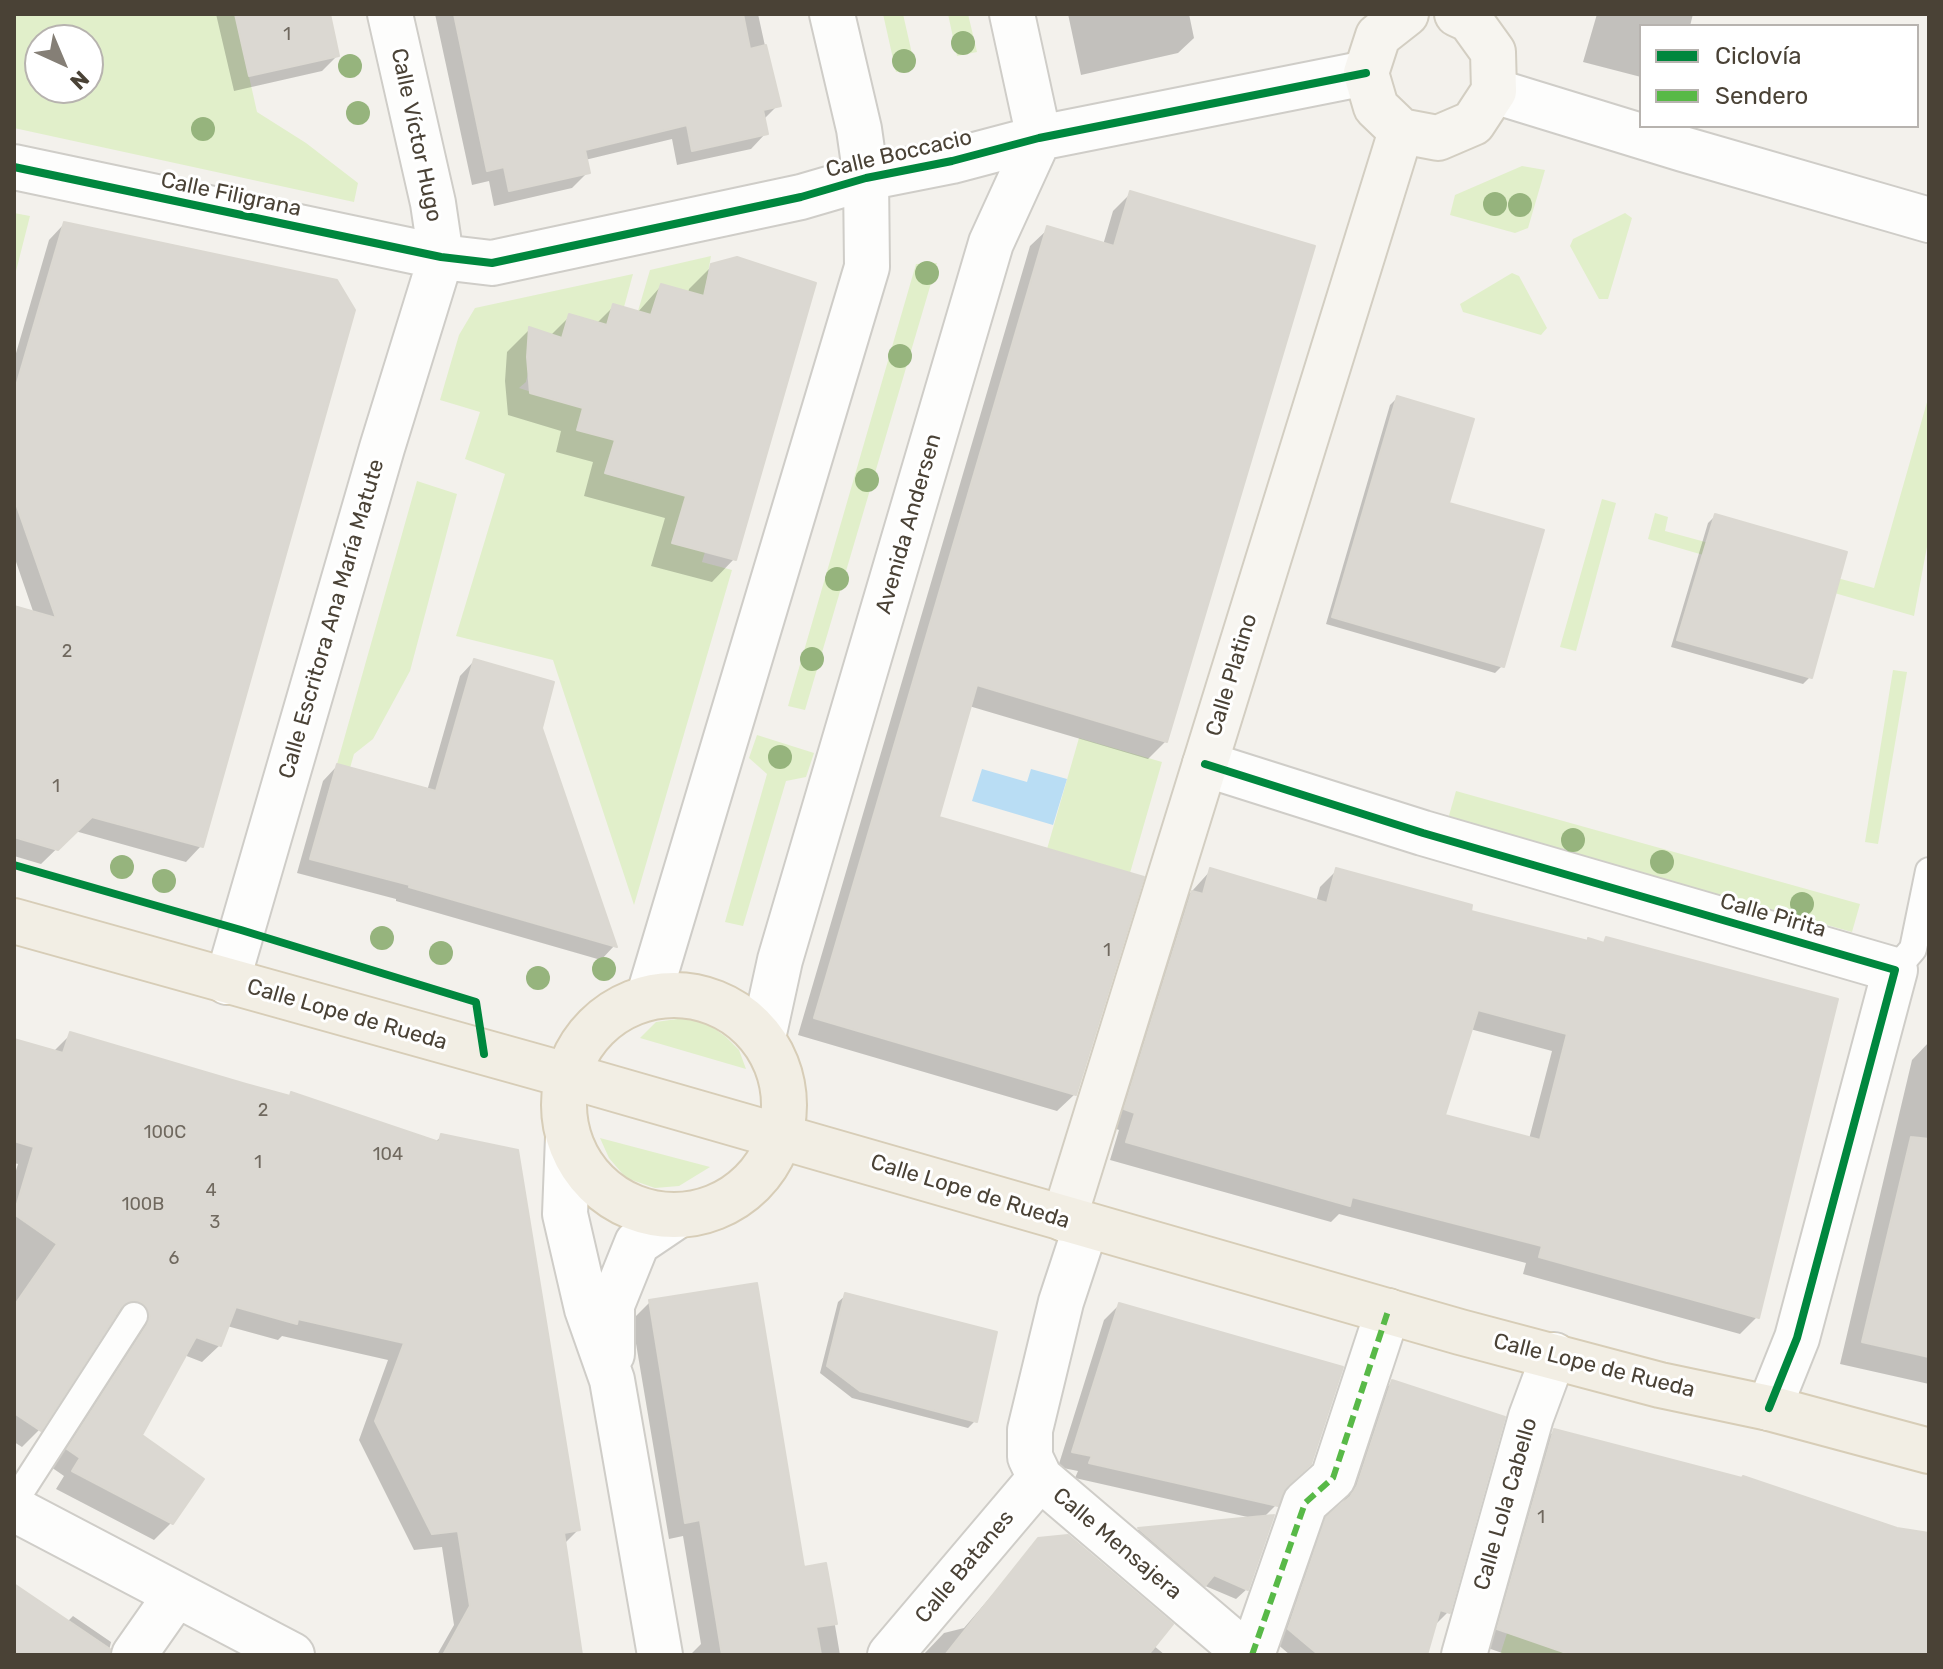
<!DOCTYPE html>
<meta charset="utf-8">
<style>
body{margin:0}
#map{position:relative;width:1943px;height:1669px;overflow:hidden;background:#f3f1ec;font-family:Rubik,sans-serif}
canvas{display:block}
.frame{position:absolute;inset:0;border:16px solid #4a4236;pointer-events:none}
.legend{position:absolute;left:1639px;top:24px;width:280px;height:104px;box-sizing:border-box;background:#fff;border:2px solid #b7b3af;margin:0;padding:10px 14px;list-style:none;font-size:24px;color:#4a4236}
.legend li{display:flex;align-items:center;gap:16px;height:40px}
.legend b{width:40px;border:2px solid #b7b3af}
.north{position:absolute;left:24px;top:24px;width:80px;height:80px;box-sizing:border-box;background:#fff;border:2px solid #b7b3af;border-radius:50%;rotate:136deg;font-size:22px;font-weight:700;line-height:32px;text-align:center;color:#4a4236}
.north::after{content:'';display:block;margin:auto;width:28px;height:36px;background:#857f76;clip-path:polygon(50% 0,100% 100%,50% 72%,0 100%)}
</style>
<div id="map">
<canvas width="1943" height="1669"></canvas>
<div class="frame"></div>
<ul class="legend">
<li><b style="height:10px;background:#00873e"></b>Ciclovía</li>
<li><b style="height:10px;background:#58b947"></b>Sendero</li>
</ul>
<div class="north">N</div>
</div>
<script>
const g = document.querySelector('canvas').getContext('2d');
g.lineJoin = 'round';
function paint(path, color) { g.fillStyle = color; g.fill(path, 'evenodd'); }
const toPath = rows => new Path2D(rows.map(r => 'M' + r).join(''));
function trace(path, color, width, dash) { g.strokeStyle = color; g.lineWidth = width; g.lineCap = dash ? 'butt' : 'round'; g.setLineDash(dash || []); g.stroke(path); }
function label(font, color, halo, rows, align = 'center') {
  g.font = font + ' Rubik,sans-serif'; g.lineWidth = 6; g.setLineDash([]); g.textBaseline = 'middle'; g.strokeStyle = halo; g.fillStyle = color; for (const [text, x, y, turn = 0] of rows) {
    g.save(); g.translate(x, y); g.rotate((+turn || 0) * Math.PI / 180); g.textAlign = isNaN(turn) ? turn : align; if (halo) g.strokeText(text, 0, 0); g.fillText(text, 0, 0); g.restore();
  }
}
paint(toPath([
 [14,14,235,14,257,112,306,143,358,183,354,202,14,128],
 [40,40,88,40,88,88,40,88],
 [883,14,903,14,915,67,896,72],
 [948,14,968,14,977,52,957,56],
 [1522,166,1545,170,1528,228,1515,233,1450,215,1455,195],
 [14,213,30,216,14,279],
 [1625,213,1632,218,1608,299,1599,299,1570,246,1573,239],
 [711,256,704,296,661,284,651,315,638,311,650,270],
 [937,263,805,710,788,706,916,264],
 [1512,273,1519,276,1547,328,1541,335,1463,312,1460,304],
 [633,274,624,307,613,304,607,325,570,314,562,338,538,330,526,382,519,388,583,408,578,430,615,440,606,474,686,496,673,543,705,552,702,562,732,570,634,905,553,660,456,636,505,474,465,459,480,412,440,400,459,335,475,308],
 [1929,395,1929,536,1914,616,1648,539,1655,513,1668,517,1665,531,1874,588],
 [417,481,457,494,410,671,373,739,354,754,350,768,337,764],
 [1602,499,1616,503,1576,651,1560,647],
 [1893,670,1907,672,1878,844,1865,842],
 [757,735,814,753,806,777,786,781,743,926,725,922,767,774,749,758],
 [1079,738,1162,762,1130,873,1047,849],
 [1456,791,1860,904,1852,932,1448,819],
 [684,1018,707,1023,726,1037,739,1050,746,1069,640,1038,656,1022],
 [600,1138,710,1167,679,1186,655,1188,626,1178,609,1158],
 [1507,1633,1572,1655,1500,1655]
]), '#e1efca');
paint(toPath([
 [982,769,1027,782,1031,769,1067,779,1053,825,972,801]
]), '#b9ddf4');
paint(toPath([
 [216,14,327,14,337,56,322,71,234,91],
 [435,14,758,14,778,105,763,120,766,133,751,149,677,165,672,139,585,160,588,172,572,188,494,206,489,181,472,185],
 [1068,14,1189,14,1194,38,1178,53,1081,75],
 [1597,14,1693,14,1690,26,1641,26,1641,77,1583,62],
 [1131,193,1166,741,1148,759,969,706,937,819,1075,1094,1057,1111,798,1035,1030,246,1048,229,1103,245,1113,211],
 [64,224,201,846,186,862,75,831,41,864,14,856,14,608,34,614,14,556,14,360,49,240],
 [712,266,734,559,712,582,651,566,665,518,584,496,593,462,556,452,561,431,508,415,505,381,507,352,529,330,550,336,570,316,596,324,614,306,637,313,661,286,688,293,689,289],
 [1397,398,1447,504,1502,666,1495,673,1326,624,1390,405],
 [1715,516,1810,677,1803,684,1671,647,1708,523],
 [474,661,539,728,614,946,601,960,396,901,396,899,297,873,323,781,337,766,427,791,460,676],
 [1211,870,1316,902,1320,887,1337,870,1468,912,1586,943,1602,944,1607,939,1757,1317,1740,1334,1523,1274,1526,1263,1339,1214,1331,1222,1110,1160,1119,1130,1108,1126,1175,910],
 [1470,1029,1552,1051,1529,1139,1443,1117],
 [70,1035,435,1142,442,1136,578,1530,564,1544,581,1655,437,1655,454,1625,442,1547,414,1550,359,1440,388,1360,282,1336,278,1340,227,1326,220,1345,202,1362,184,1355,140,1436,171,1523,154,1540,56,1489,64,1476,51,1467,126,1320,115,1316,111,1319,39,1430,22,1447,14,1442,14,1177,18,1164,14,1163,14,1041,53,1052],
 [1929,1042,1929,1384,1840,1364,1912,1060],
 [846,1295,975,1421,968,1428,852,1398,820,1373,838,1302],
 [650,1302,802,1570,825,1566,840,1655,690,1655,701,1644,683,1536,669,1539,632,1320],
 [1119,1305,1285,1487,1276,1505,1263,1518,1247,1589,1236,1599,1203,1585,1193,1595,1128,1540,1138,1530,1252,1518,1075,1478,1078,1471,1058,1467,1104,1320],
 [1392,1382,1448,1612,1435,1625,1425,1655,1290,1655,1275,1642,1314,1533,1344,1501,1379,1396],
 [1554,1431,1897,1530,1929,1535,1929,1655,1508,1655,1482,1646,1538,1448],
 [1039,1540,1153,1645,1165,1655,923,1655,944,1633,964,1628],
 [14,1586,67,1622,73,1616,111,1642,108,1655,14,1655]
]), '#0003');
const building = toPath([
 [235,14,330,14,339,56,249,76,235,14],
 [454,14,743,14,750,49,766,45,781,106,763,110,768,134,692,151,687,125,585,150,590,173,509,191,504,167,487,171,454,14],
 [1130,191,1315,246,1167,742,977,685,939,817,1144,877,1076,1095,814,1018,1047,226,1114,246,1130,191],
 [64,222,337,280,355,310,203,847,92,817,58,850,14,837,14,606,56,618,14,498,14,393,64,222],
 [737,257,816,283,736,560,672,543,686,496,605,473,615,440,577,430,583,408,530,393,527,357,529,327,562,338,569,314,607,325,613,304,651,315,661,284,704,296,711,264,737,257],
 [1397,396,1474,419,1449,503,1544,530,1504,667,1332,617,1397,396],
 [1715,514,1847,552,1812,678,1677,640,1715,514],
 [474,659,554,682,542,728,617,947,409,887,410,885,310,859,337,764,436,791,474,659],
 [1210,868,1327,903,1336,868,1472,905,1471,911,1588,941,1588,938,1604,943,1606,937,1838,999,1759,1318,1539,1257,1542,1246,1352,1197,1350,1206,1126,1142,1135,1113,1124,1109,1192,891,1203,894,1210,868],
 [1478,1010,1567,1034,1540,1140,1445,1115,1478,1010],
 [70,1032,246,1084,290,1096,291,1092,439,1142,441,1134,518,1150,580,1530,564,1533,582,1655,443,1655,470,1606,458,1531,432,1534,375,1421,404,1343,298,1319,297,1324,236,1307,221,1346,196,1337,142,1435,204,1479,173,1524,72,1471,80,1458,67,1449,147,1325,150,1316,143,1303,134,1300,121,1307,41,1431,14,1413,14,1306,57,1244,14,1214,34,1147,14,1141,14,1039,63,1053,70,1032],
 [1911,1137,1929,1139,1929,1357,1862,1342,1911,1137],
 [757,1283,804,1567,826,1563,831,1590,837,1624,816,1627,821,1655,722,1655,700,1520,685,1523,649,1300,757,1283],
 [845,1293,997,1332,977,1422,860,1391,827,1366,845,1293],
 [1119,1303,1343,1367,1311,1464,1288,1485,1278,1506,1089,1463,1092,1456,1072,1452,1119,1303],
 [1392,1380,1505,1417,1450,1613,1440,1610,1427,1655,1319,1655,1288,1629,1326,1517,1350,1497,1357,1486,1392,1380],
 [1554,1429,1742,1478,1743,1476,1897,1528,1929,1533,1929,1655,1572,1655,1497,1629,1554,1429],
 [1274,1515,1248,1590,1214,1575,1205,1586,1138,1528,1274,1515],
 [1068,1535,1173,1624,1148,1655,945,1655,1038,1538,1068,1535],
 [14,1584,110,1649,109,1655,14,1655,14,1584]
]);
paint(building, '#dbd8d2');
trace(building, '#dbd8d1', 2);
const lane = toPath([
 [1895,970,1913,949,1929,871],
 [14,1502,134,1316]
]);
const street = toPath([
 [1494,91,1683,149,1929,220],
 [14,167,441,257,492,263,801,197,866,178,952,161,1039,138,1366,73],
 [1205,764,1423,833,1895,970,1797,1338,1769,1408],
 [227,982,382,448,441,257,433,203,390,14],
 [649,995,867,267,866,178,859,129,832,14],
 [763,1038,780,960,991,243,1039,138,1012,14],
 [568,1137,565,1214,587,1309,612,1380,660,1655],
 [1086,1226,1061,1302,1030,1430,1030,1457,1040,1478,1248,1655],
 [612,1354,612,1305,637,1243,677,1216],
 [14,1509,292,1655],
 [134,1655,176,1595],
 [890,1655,1040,1478],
 [1252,1655,1305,1503,1333,1478,1388,1311],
 [1464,1655,1531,1417,1554,1355]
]);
const secondary = toPath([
 [1406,14,1378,36,1366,73,1376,107,1401,131,1438,138,1473,123,1494,91,1493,52,1470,20,1457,14],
 [1064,1219,1401,131]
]);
const primary = toPath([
 [14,921,566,1075,1460,1332,1660,1385,1769,1408,1929,1451],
 '564 1105a110 110 0 1 1 220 0a110 110 0 1 1-220 0Z'
]);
trace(lane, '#cfcdc8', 30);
trace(street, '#cfcdc8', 48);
trace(secondary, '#d3cec2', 48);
trace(primary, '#d7cdb7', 48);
trace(lane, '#fdfdfc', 26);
trace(street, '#fdfdfc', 44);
trace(secondary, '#f7f5f0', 44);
trace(primary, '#f2eee4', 44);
trace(toPath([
 [1252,1655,1305,1503,1333,1478,1388,1311]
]), '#58b947', 6, [12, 6]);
trace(toPath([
 [14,167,441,257,492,263,801,197,866,178,952,161,1039,138,1366,73],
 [1205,764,1423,833,1895,970,1797,1338,1769,1408],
 [14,865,241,930,476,1002,484,1054]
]), '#00873e', 8);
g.fillStyle = '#96b47d';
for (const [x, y] of [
 [963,43],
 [904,61],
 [350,66],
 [358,113],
 [203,129],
 [1495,204],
 [1520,205],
 [927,273],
 [900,356],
 [867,480],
 [837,579],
 [812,659],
 [780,757],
 [1573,840],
 [1662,862],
 [122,867],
 [164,881],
 [1802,904],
 [382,938],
 [441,953],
 [604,969],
 [538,978]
]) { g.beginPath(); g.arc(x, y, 12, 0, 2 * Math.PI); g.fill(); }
label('18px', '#70695f', null, [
 ["1",287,35],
 ["2",67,652],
 ["1",56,787],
 ["1",1107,951],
 ["2",263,1111],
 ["100C",165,1133],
 ["104",388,1155],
 ["1",258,1163],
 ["4",211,1191],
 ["100B",143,1205],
 ["3",215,1223],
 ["6",174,1259],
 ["1",1541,1518]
]);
label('22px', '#4a4236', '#fff', [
 ["Calle Víctor Hugo",416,135,78],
 ["Calle Boccacio",899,154,-13],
 ["Calle Filigrana",231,195,12],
 ["Avenida Andersen",909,524,-74],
 ["Calle Escritora Ana María Matute",332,619,-74],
 ["Calle Platino",1232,675,-73],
 ["Calle Pirita",1773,916,16],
 ["Calle Lope de Rueda",347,1015,16],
 ["Calle Lope de Rueda",970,1192,17],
 ["Calle Lope de Rueda",1594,1366,14],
 ["Calle Lola Cabello",1506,1504,-74],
 ["Calle Mensajera",1117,1544,40],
 ["Calle Batanes",965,1567,-50]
]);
</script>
